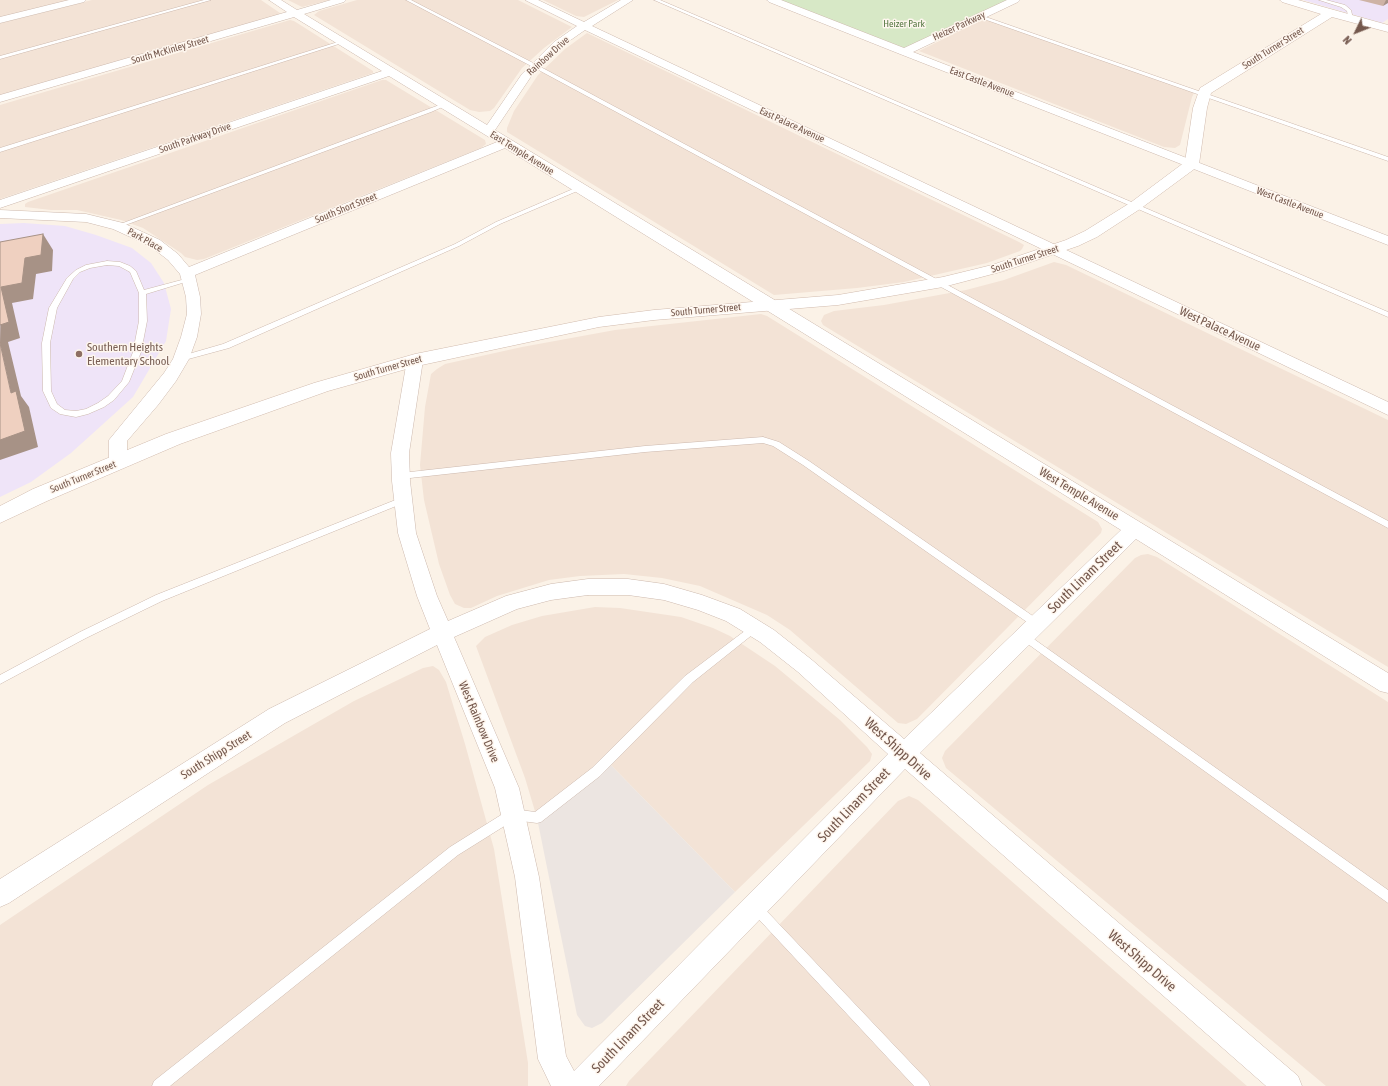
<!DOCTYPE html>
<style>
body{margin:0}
#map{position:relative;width:1388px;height:1086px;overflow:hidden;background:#fbf2e7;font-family:"Asap Condensed",sans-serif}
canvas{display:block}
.north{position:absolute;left:1336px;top:12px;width:40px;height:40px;-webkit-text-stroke:3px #fef6ee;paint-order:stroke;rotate:227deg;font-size:11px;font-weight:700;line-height:16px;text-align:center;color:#74584d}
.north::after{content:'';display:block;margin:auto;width:14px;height:18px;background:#74584d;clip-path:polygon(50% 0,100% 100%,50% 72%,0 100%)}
</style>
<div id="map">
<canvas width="1388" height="1086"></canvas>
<div class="north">N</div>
</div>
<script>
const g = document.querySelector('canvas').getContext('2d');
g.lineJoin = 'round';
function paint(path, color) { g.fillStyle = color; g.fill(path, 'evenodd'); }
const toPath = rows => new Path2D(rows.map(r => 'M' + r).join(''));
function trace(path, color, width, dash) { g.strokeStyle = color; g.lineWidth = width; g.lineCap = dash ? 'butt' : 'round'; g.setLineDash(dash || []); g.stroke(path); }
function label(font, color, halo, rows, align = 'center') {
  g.font = font + ' "Asap Condensed",sans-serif'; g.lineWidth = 3; g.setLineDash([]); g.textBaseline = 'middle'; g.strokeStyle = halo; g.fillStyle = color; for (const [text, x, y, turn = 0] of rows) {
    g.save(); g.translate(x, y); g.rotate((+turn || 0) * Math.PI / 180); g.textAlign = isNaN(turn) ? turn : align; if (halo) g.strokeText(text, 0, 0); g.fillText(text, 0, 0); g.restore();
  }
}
paint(toPath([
 [0,0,71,0,0,18],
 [92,0,261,0,280,13,279,15,0,96,0,23],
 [288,0,330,0,302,7],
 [357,0,518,0,572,27,544,48,522,68,494,108,490,111,479,112,470,110,314,15,319,11],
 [543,0,618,0,584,17,576,16],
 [986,18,1195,91,1192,97,1180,145,1175,148,1164,147,919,51],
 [290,20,294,21,373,71,373,73,0,199,0,105],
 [587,33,1019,242,1024,245,1022,249,1020,251,987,263,904,282,857,288,774,295,507,132,507,128,514,111,538,75,565,49],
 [382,80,386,80,485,140,486,144,481,148,204,259,197,260,185,257,181,253,143,228,121,220,77,210,51,210,25,207,25,204,28,202],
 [1054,262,1066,265,1388,420,1388,667,823,325,821,321,824,315,834,311,884,305,966,290,1004,280],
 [761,314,767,316,1098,522,1102,529,1101,533,917,719,906,724,898,723,790,630,767,615,700,586,662,578,624,574,580,576,549,580,497,596,471,608,464,608,455,604,450,595,439,564,424,500,420,465,425,407,431,374,437,369,445,364,522,347,615,330],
 [1148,554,1157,557,1388,702,1388,1086,1326,1086,946,768,942,758,945,751,1135,558,1141,555],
 [595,607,620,608,681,617,713,628,730,636,775,666,840,720,867,747,872,754,870,761,735,892,607,761,537,818,525,778,476,646,485,637,512,625,542,616],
 [433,666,439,670,446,682,465,744,494,849,528,1063,528,1086,0,1086,0,925,208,785,354,701,423,668],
 [909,796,918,800,932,812,1247,1086,626,1086,629,1081,898,801]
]), '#f3e3d6');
paint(toPath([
 [607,761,735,892,602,1023,592,1028,585,1026,577,1015,537,818]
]), '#ece5e1');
paint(toPath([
 [1303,0,1388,0,1388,19,1382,23],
 [24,223,65,226,96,235,132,248,151,263,164,283,171,309,166,341,133,397,71,453,31,482,0,497,0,224]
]), '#efe4f8');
paint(toPath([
 [772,0,1015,0,904,52]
]), '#d7e8c6');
const lane = toPath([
 [204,0,211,0,0,59,0,56,204,0],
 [406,0,411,0,537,65,1388,521,1388,528,533,67,406,0],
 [654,0,660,0,1388,312,1388,317,654,0],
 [1319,0,1326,0,1345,5,1351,10,1353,19,1349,20,1347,11,1341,7,1319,0],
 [980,15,1388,157,1388,161,978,17,980,15],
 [341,41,345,42,0,152,0,148,341,41],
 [442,104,447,105,431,112,120,227,115,226,442,104],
 [580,186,582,187,582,189,500,224,459,246,229,348,181,361,177,359,178,357,223,344,455,244,496,222,580,186],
 [107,261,120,262,130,266,136,271,144,290,189,278,192,280,146,294,147,321,141,352,129,382,114,400,104,407,88,414,76,417,60,414,51,408,43,391,42,343,49,308,67,278,76,270,86,265,107,261],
 [107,265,119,266,130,272,139,293,139,321,133,352,122,381,108,396,98,403,86,409,76,411,65,410,57,404,51,391,50,343,57,308,73,279,80,272,90,268,107,265],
 [763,437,779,442,809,461,1040,621,1042,624,1040,627,1037,628,1034,627,803,465,773,446,763,443,645,452,401,479,397,476,401,473,645,446,763,437],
 [403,497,407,500,406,502,162,601,86,638,0,684,0,675,80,632,156,595,403,497],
 [754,624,757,625,759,628,757,631,693,682,600,776,541,822,537,823,514,820,458,855,170,1086,152,1086,154,1081,450,847,509,810,513,809,535,812,592,768,685,676,754,624],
 [1024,632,1388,890,1388,903,1021,639,1019,636,1021,633,1024,632],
 [756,902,760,904,928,1081,930,1086,914,1086,752,912,750,908,752,904,756,902]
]);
const street = toPath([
 [69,0,86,0,84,2,0,23,0,17,69,0],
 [269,0,281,0,297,10,331,0,346,0,344,2,304,14,487,125,522,74,554,42,577,26,525,0,538,0,584,22,621,0,633,0,592,26,1388,402,1388,415,585,30,562,46,530,78,495,130,1388,673,1388,693,1380,691,1136,539,920,753,1298,1076,1302,1086,1266,1086,905,769,599,1086,551,1086,538,1059,515,877,495,788,437,645,285,723,9,903,0,907,0,879,269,709,430,629,417,596,398,533,392,481,391,453,407,360,409,356,415,355,421,356,423,360,409,453,410,481,416,533,437,596,448,621,506,596,551,584,588,579,628,579,664,584,702,595,740,609,774,630,812,660,904,739,1121,530,505,148,195,275,200,297,201,314,197,337,189,359,176,381,158,405,127,441,127,463,124,467,118,469,112,467,109,463,109,440,164,373,173,359,181,337,187,314,186,297,180,274,168,260,150,246,113,229,86,222,0,218,0,210,86,214,123,223,160,240,178,254,189,267,497,142,389,76,0,208,0,200,382,71,294,17,0,102,0,95,287,12,269,0],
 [588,595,628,595,664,600,698,610,726,621,760,642,798,672,888,754,574,1071,566,1056,539,877,519,788,454,637,517,609,551,600,588,595],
 [767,0,781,0,904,48,1007,0,1020,0,1018,2,913,52,1388,236,1388,245,900,54,769,2,767,0]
]);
const secondary = toPath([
 [1280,0,1298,0,1388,25,1388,32,1332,17,1211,93,1207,108,1199,164,1197,167,1140,209,1097,237,1078,246,1004,271,943,287,838,305,654,320,599,327,417,366,328,391,180,444,47,501,0,523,0,506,33,489,166,434,314,383,415,354,599,317,654,310,838,295,943,277,992,265,1066,240,1085,231,1130,203,1185,162,1193,108,1200,88,1321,14,1282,2,1280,0]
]);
trace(lane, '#cdb9ae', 1);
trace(street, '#cdb9ae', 1);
trace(secondary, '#d1bbae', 1);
paint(lane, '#fff');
paint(street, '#fff');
paint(secondary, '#fff');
paint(toPath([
 [1359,0,1388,0,1383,6]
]), '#ceb3a5');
paint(toPath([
 [1386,0,1388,0,1388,3,1383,6],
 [43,234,53,250,52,271,36,274,33,299,12,303,20,338,8,342,21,396,29,407,38,447,0,460,0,440,11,393,0,343,1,287,25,258]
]), '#a79286');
const building = toPath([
 [43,234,41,255,25,258,22,283,1,287,9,322,0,325,0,242,43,234],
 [0,343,11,393,16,391,25,431,0,440,0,343]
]);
paint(building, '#efd0c0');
trace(building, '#a79286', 1);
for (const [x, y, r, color] of [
 [79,354,4,"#8d6e63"]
]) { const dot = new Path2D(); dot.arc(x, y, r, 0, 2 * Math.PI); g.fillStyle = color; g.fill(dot); trace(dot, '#fef6ee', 1.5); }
label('10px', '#587945', '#fef6ee', [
 ["Heizer Park",904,24]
]);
label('10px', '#74584d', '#fef6ee', [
 ["Heizer Parkway",959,26,-25],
 ["South Turner Street",1273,48,-32],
 ["South McKinley Street",170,50,-16],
 ["Rainbow Drive",548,56,-42],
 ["East Castle Avenue",982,82,21],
 ["East Palace Avenue",792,125,25],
 ["South Parkway Drive",195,138,-19],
 ["East Temple Avenue",522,153,32],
 ["West Castle Avenue",1290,203,21],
 ["South Short Street",346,208,-22],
 ["Park Place",145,240,29],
 ["South Turner Street",1025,259,-18],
 ["South Turner Street",706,310,-5],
 ["South Turner Street",388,368,-16],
 ["South Turner Street",83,477,-22]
]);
label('12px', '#74584d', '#fef6ee', [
 ["West Palace Avenue",1220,329,25],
 ["West Temple Avenue",1079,494,31],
 ["West Rainbow Drive",479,722,67],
 ["South Shipp Street",216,755,-32]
]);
label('12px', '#785e54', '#fef6ee', [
 ["Southern Heights",87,347],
 ["Elementary School",87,361]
], 'left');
label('14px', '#74584d', '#fef6ee', [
 ["South Linam Street",1085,577,-44],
 ["West Shipp Drive",898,749,42],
 ["South Linam Street",854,805,-46],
 ["West Shipp Drive",1142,961,41],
 ["South Linam Street",628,1036,-46]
]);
</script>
